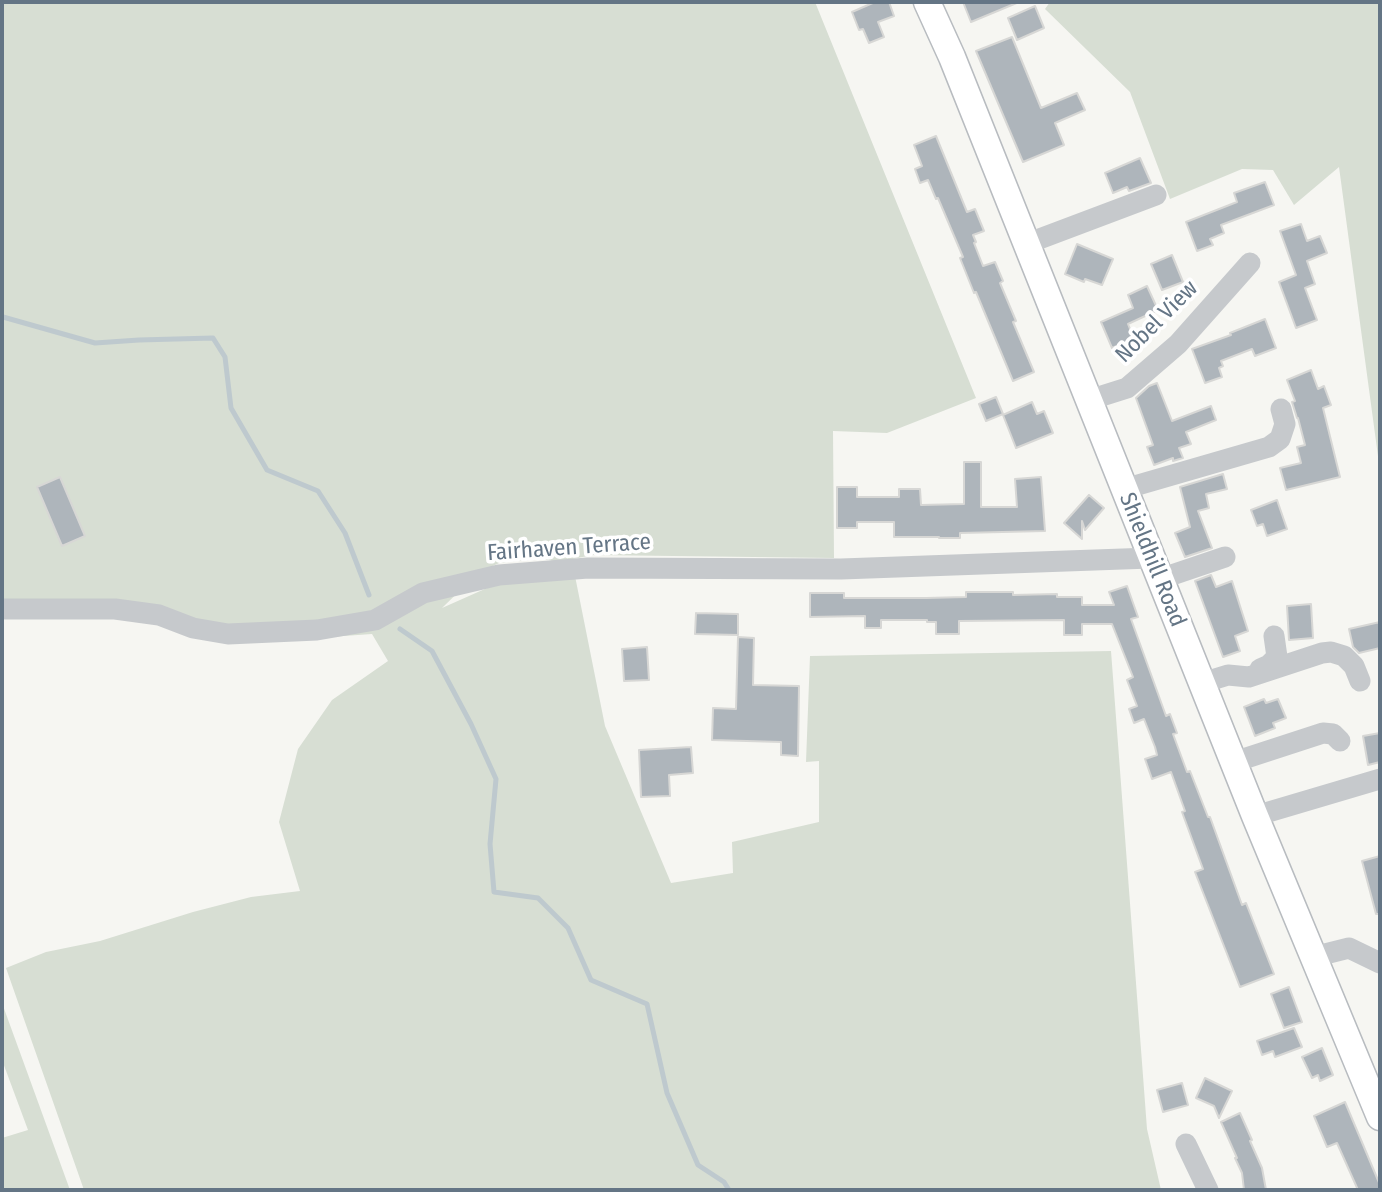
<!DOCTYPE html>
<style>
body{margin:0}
#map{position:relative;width:1382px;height:1192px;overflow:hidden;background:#f6f6f2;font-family:"Fira Sans Condensed",sans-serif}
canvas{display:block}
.frame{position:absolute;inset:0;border:4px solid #647585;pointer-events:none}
</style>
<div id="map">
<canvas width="1382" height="1192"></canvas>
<div class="frame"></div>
</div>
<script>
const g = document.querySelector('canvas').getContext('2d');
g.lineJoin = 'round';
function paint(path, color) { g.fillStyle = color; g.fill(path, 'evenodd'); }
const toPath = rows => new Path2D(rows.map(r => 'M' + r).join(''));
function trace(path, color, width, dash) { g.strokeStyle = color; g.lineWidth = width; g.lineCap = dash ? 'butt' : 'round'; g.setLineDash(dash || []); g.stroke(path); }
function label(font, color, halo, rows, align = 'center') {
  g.font = font + ' "Fira Sans Condensed",sans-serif'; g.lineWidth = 7; g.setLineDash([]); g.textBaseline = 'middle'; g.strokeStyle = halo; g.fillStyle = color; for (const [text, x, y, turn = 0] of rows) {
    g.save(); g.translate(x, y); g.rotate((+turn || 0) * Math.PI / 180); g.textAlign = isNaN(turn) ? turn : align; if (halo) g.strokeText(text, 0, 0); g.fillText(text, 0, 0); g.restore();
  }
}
paint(toPath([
 [2,2,815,2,976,398,887,433,833,431,834,558,593,555,557,562,541,558,499,563,477,574,442,608,496,584,575,576,605,726,671,883,733,873,732,842,819,822,819,761,806,762,810,656,1111,651,1147,1129,1161,1190,84,1190,6,968,46,952,100,941,193,912,251,897,300,891,279,822,298,749,332,700,388,661,372,634,315,638,158,622,118,616,2,616],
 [1050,2,1380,2,1380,471,1339,167,1294,205,1273,170,1242,169,1170,199,1130,92,1045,9],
 [2,1003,70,1190,2,1190,2,1138,28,1130,2,1060]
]), '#d7ded3');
trace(toPath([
 [2,318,3,317,95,343,139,340,213,338,225,357,231,408,267,470,318,491,345,533,369,595],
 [400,629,432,651,471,724,496,779,490,844,494,892,538,898,568,928,591,980,647,1004,667,1093,698,1165,724,1182,729,1190]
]), '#bec9ce', 5);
const building = toPath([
 [875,2,889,2,894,16,878,22,884,37,869,43,863,29,859,30,852,12,875,2],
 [963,2,1019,2,971,22,963,2],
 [1035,6,1044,28,1017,40,1008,18,1035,6],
 [1012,37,1041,108,1077,93,1085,110,1055,123,1064,145,1023,162,976,51,1012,37],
 [936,136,967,212,975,209,984,231,973,235,976,242,974,243,983,266,995,262,1003,281,1000,283,1016,321,1013,322,1034,372,1013,381,976,292,974,293,960,258,963,257,938,198,936,199,928,180,920,183,915,169,922,166,914,145,936,136],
 [1140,158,1151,183,1129,191,1127,187,1113,193,1105,173,1140,158],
 [1265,182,1274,205,1221,225,1224,233,1210,239,1213,245,1197,251,1186,222,1237,202,1234,193,1265,182],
 [1301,224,1307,241,1320,236,1327,253,1307,261,1315,284,1305,288,1317,320,1296,328,1279,282,1296,275,1280,231,1301,224],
 [1077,244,1113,259,1102,285,1085,279,1084,282,1065,274,1077,244],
 [1172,255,1183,282,1162,290,1151,264,1172,255],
 [1147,286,1158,310,1128,324,1134,339,1112,348,1101,322,1133,308,1128,295,1147,286],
 [1265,319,1276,348,1255,356,1252,349,1221,361,1223,366,1219,368,1222,377,1205,383,1192,349,1231,335,1230,333,1265,319],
 [1311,370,1318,389,1324,386,1331,405,1323,408,1340,477,1286,490,1280,468,1301,463,1297,447,1305,445,1298,418,1297,418,1292,402,1295,401,1287,380,1311,370],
 [1157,383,1172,421,1211,406,1216,420,1186,432,1191,444,1179,448,1183,458,1173,461,1173,458,1154,465,1147,447,1153,445,1136,398,1149,386,1157,383],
 [996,397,1003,414,986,421,979,404,996,397],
 [1032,402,1037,414,1044,411,1053,433,1016,448,1003,415,1032,402],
 [964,462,981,462,981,507,1017,507,1015,479,1041,477,1045,531,960,533,960,538,939,538,939,537,894,537,894,522,857,522,857,528,837,528,837,487,857,487,857,497,899,497,899,489,920,489,921,505,964,504,964,462],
 [1223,474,1227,489,1206,494,1209,508,1198,511,1212,548,1185,557,1175,533,1190,527,1180,487,1223,474],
 [60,477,85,536,62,546,37,487,60,477],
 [1089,495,1104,508,1085,530,1082,521,1082,539,1064,523,1089,495],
 [1277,500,1287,529,1267,536,1263,524,1257,526,1251,510,1277,500],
 [1211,575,1216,587,1232,581,1248,631,1235,636,1240,651,1223,657,1195,581,1211,575],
 [1127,586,1138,617,1131,619,1166,716,1170,714,1177,733,1173,734,1187,772,1190,771,1208,817,1210,817,1242,905,1246,903,1274,974,1240,987,1195,872,1203,869,1182,812,1185,811,1171,772,1152,779,1145,759,1157,755,1155,747,1144,719,1134,723,1129,709,1137,706,1127,680,1133,677,1112,624,1082,624,1082,635,1064,635,1064,620,959,621,959,634,936,634,936,622,927,622,927,620,881,620,881,628,865,628,865,616,810,617,810,593,844,593,844,598,926,598,966,597,966,592,1013,592,1013,595,1057,594,1057,597,1082,597,1082,605,1114,605,1109,592,1127,586],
 [1311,604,1313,638,1289,640,1287,606,1311,604],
 [696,613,738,614,738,635,695,634,696,613],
 [1380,622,1380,648,1359,653,1353,647,1349,629,1380,622],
 [738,637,754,638,753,685,799,686,798,756,781,755,781,742,712,740,713,708,736,709,738,637],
 [647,647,649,680,624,681,622,649,647,647],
 [1264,699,1266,703,1278,699,1286,718,1273,723,1275,728,1255,736,1244,707,1264,699],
 [1380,733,1380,762,1368,765,1363,736,1380,733],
 [691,747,693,773,669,775,670,796,641,797,639,750,691,747],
 [1380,856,1380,914,1376,914,1362,861,1380,856],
 [1289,987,1302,1022,1284,1028,1271,994,1289,987],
 [1294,1028,1302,1047,1275,1057,1273,1051,1262,1055,1257,1041,1294,1028],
 [1322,1048,1333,1075,1320,1081,1318,1075,1312,1078,1302,1057,1322,1048],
 [1205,1078,1232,1091,1219,1118,1214,1106,1196,1098,1205,1078],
 [1182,1083,1188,1105,1163,1112,1157,1090,1182,1083],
 [1345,1102,1380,1185,1380,1190,1358,1190,1337,1143,1327,1147,1314,1116,1345,1102],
 [1240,1113,1252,1140,1250,1141,1262,1168,1266,1190,1244,1190,1242,1173,1235,1158,1237,1158,1221,1122,1240,1113]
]);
paint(building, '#aeb5bb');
trace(building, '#d7d7d5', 2);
const major = toPath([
 [927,2,952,57,1255,816,1380,1117]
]);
trace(major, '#b8bcc0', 29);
trace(toPath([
 [1026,244,1156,195],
 [1089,400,1127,388,1178,344,1250,263],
 [1124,489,1269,447,1280,439,1285,424,1281,409],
 [1160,579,1225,557],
 [2,609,115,609,159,615,193,628,228,634,317,630,375,620,423,593,499,575,588,568,841,569,1151,558],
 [1260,669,1269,665,1277,657,1274,636],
 [1202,683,1228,675,1249,677,1322,653,1331,652,1344,656,1354,666,1360,681],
 [1234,762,1323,733,1333,734,1340,741],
 [1255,816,1380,779],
 [1313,957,1349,948,1380,963],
 [1186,1144,1208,1190]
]), '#c6c9cc', 21);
trace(major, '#fff', 26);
label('23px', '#647585', '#fff', [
 ["Nobel View",1157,322,-45],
 ["Fairhaven Terrace",569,548,-4],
 ["Shieldhill Road",1152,560,68]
]);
</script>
